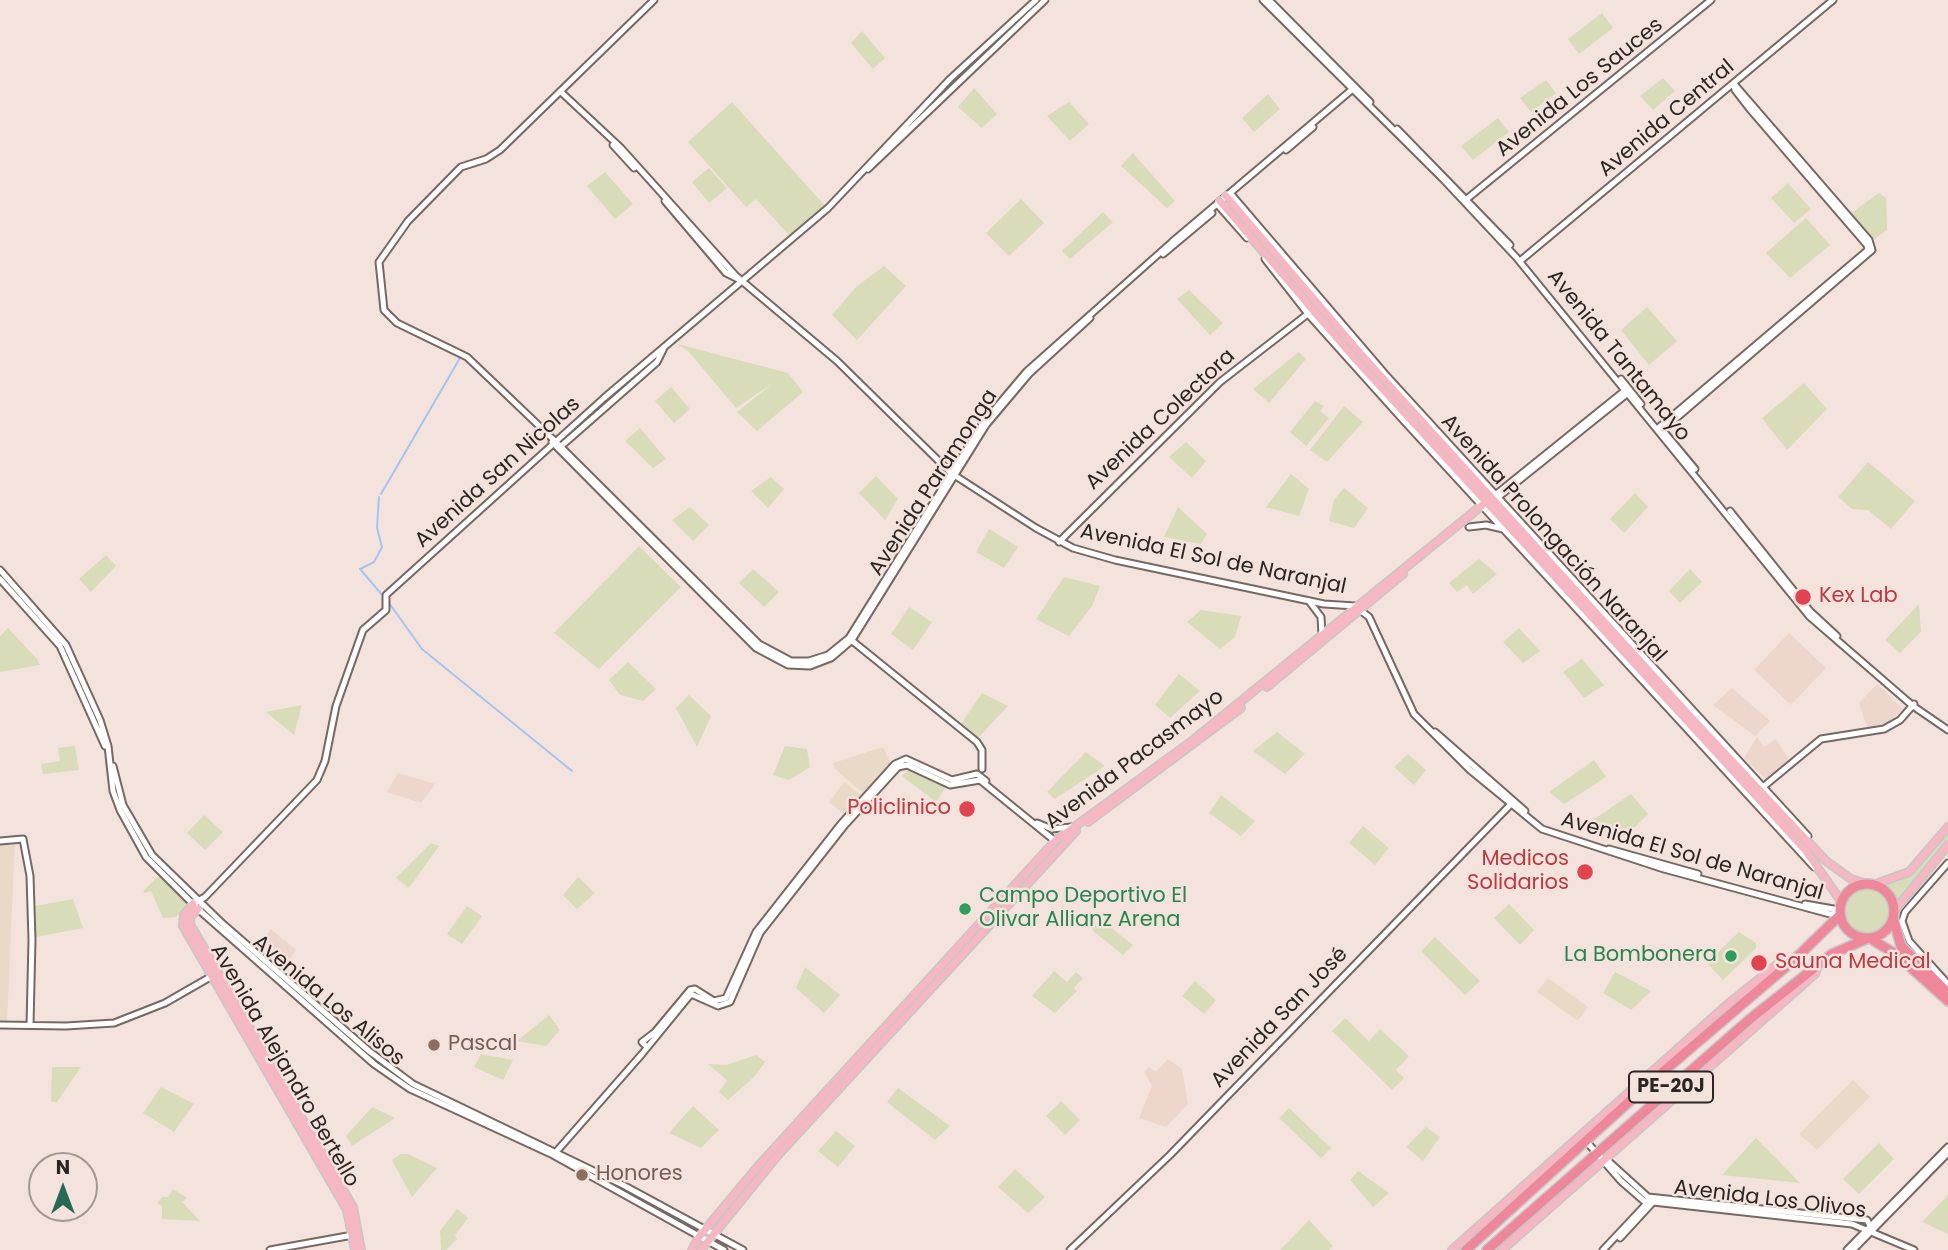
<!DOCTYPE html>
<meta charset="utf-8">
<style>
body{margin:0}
#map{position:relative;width:1948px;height:1250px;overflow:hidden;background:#f3e3dc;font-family:Poppins,sans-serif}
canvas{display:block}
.north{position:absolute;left:28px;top:1152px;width:70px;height:70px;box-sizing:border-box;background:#f3e3dc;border:2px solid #a39792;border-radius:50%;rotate:0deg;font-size:19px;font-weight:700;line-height:28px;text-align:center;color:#2b2523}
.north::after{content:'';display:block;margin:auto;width:24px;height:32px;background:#286856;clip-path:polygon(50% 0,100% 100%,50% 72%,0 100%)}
</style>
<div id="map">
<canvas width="1948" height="1250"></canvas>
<div class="north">N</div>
</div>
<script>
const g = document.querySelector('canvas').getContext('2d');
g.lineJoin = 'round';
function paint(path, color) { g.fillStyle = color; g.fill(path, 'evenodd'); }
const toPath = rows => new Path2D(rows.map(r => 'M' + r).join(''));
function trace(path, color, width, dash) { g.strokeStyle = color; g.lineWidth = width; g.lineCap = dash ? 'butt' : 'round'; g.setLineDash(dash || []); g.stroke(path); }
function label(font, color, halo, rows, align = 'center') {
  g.font = font + ' Poppins,sans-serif'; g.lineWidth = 5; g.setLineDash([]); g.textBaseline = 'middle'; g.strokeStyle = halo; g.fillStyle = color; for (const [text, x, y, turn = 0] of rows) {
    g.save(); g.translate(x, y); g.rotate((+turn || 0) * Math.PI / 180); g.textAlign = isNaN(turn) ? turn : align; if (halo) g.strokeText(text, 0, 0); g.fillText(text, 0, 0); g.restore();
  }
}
paint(toPath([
 [1789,633,1826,668,1791,705,1754,670],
 [1877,684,1903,709,1890,720,1892,722,1867,727,1859,703],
 [1732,688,1770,721,1755,736,1713,705],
 [1757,737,1764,747,1776,739,1791,763,1766,779,1744,758],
 [398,773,435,784,421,803,387,792],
 [271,929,296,950,283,968,258,946],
 [1168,1059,1182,1069,1188,1104,1166,1127,1139,1118,1152,1086,1144,1072,1149,1067,1156,1072]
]), '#edd6cc');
paint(toPath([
 [883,747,891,764,863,793,835,769,833,763],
 [844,782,861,795,845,815,829,802],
 [15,842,7,1021,0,1021,0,844],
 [1548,978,1588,1007,1578,1021,1537,992],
 [1853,1080,1870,1097,1817,1150,1799,1134]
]), '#e9dac7');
paint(toPath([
 [1602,13,1613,28,1579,54,1568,39],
 [862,31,885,58,873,69,851,43],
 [1663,78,1675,91,1653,110,1640,96],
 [1546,80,1556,93,1531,112,1520,98],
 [974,88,997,114,982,128,958,107],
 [1268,94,1280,109,1254,132,1242,118],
 [732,102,825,206,790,236,756,199,746,207,688,142],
 [1069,102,1089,124,1070,141,1047,116],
 [1498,118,1509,132,1473,160,1461,146],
 [1133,153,1175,201,1167,208,1121,166],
 [709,168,727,188,709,203,692,182],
 [605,172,633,204,615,219,587,186],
 [1788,183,1811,209,1794,223,1771,198],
 [1879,193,1886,198,1887,230,1872,241,1850,214],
 [1021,199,1044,223,1009,256,986,233],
 [1103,212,1113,222,1070,259,1062,251],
 [1806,218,1830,245,1790,278,1766,253],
 [884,266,906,286,857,340,832,315,856,287],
 [1189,290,1223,323,1210,335,1177,299],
 [1647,307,1677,341,1649,365,1621,330],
 [677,344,788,373,803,392,757,431,737,412,773,383,736,408,688,351],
 [1299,352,1306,359,1269,403,1253,389],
 [1804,383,1827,409,1787,450,1762,418],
 [671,387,690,409,674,423,655,401],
 [1315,401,1324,406,1320,411,1329,418,1306,446,1290,432],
 [1344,406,1363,422,1327,462,1310,450],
 [640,428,666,459,653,468,625,441],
 [1186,442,1206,461,1192,478,1169,457],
 [1868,462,1915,501,1891,529,1868,510,1852,509,1838,497],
 [1291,474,1309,489,1299,516,1266,507],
 [876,476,898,499,885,520,859,493],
 [771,477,784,489,768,508,751,491],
 [1344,488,1368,508,1354,528,1329,521,1334,500],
 [1635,493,1648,507,1624,533,1610,519],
 [690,507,709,525,693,541,672,520],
 [1178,507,1207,534,1201,544,1164,537],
 [989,529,1018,547,1004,568,976,552],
 [639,546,681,587,599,669,554,633],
 [106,555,116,566,91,592,79,579],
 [1479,559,1497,574,1473,594,1467,585,1457,592,1449,583],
 [753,569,779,592,764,607,739,583],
 [1690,569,1702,582,1680,603,1669,591],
 [1064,577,1100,586,1092,606,1069,636,1036,619],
 [1919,604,1921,632,1900,653,1885,640],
 [909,607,932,622,913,650,891,634],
 [1201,610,1241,616,1235,637,1220,649,1187,622],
 [8,628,37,659,40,665,0,672,0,636],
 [1519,628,1540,651,1523,663,1503,642],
 [1582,659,1604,685,1584,698,1563,672],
 [628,662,656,689,643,701,620,695,609,680],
 [1179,674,1200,691,1170,718,1155,705],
 [982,693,1008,706,978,738,961,724],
 [689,695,711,716,697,747,676,708],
 [302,705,294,735,266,712],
 [1277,732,1305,754,1285,774,1253,751],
 [75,746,79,770,43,774,41,764,60,761,58,748],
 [785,746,807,749,810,767,789,780,773,775],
 [1086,752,1105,766,1055,799,1047,792],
 [1408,754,1426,770,1414,785,1394,767],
 [1594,760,1606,777,1564,804,1549,792],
 [909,769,946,787,936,802,902,776],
 [1631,794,1648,814,1625,837,1587,824],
 [1221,795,1255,821,1241,836,1209,813],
 [204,815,223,832,205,850,187,833],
 [1363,826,1389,848,1375,865,1349,843],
 [1948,831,1948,841,1898,899,1886,885,1900,881,1915,872],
 [431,843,439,846,409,888,396,878],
 [159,876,188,905,176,917,163,918,151,891,145,893,143,891],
 [578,877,595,893,577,909,563,895],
 '1843 911a24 24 0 1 1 48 0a24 24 0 1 1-48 0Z',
 [73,899,83,928,36,937,35,906],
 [1509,904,1534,930,1520,945,1494,918],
 [467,906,482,916,462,944,447,934],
 [1100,919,1133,945,1123,955,1092,930],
 [1739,932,1756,943,1756,948,1723,980,1707,963],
 [1435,937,1480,981,1465,995,1421,951],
 [805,967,840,995,824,1013,796,988],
 [1054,971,1067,982,1076,972,1083,978,1074,988,1077,991,1055,1013,1032,996],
 [1615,972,1651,991,1631,1010,1603,993],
 [1195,981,1216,1000,1204,1014,1182,996],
 [549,1015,560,1030,546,1046,517,1041],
 [1345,1018,1369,1041,1380,1029,1409,1056,1396,1070,1404,1078,1392,1090,1332,1031],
 [481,1054,513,1060,503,1080,474,1067],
 [756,1055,765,1062,755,1076,728,1100,719,1092,727,1080,708,1064,726,1065],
 [52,1067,81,1067,57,1102,51,1102],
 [161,1087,194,1104,174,1132,143,1113],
 [898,1088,950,1126,935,1140,887,1102],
 [1061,1101,1080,1120,1065,1135,1046,1116],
 [693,1106,719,1130,701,1148,669,1133],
 [372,1107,395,1118,352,1146,346,1136],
 [1289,1108,1331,1148,1321,1158,1279,1118],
 [1426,1127,1440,1137,1423,1161,1406,1147],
 [836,1131,855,1146,838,1167,818,1151],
 [1756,1138,1800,1183,1722,1175],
 [1879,1143,1894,1159,1859,1194,1843,1179],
 [401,1154,408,1154,437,1168,412,1197,392,1160],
 [1015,1169,1045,1197,1028,1213,998,1187],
 [1358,1171,1389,1193,1373,1207,1350,1180],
 [173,1189,187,1198,182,1202,200,1221,162,1219,162,1206,157,1203,162,1197,168,1197],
 [1948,1195,1948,1234,1922,1222],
 [457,1209,468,1218,455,1235,457,1239,446,1250,441,1250,440,1231],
 [1309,1220,1333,1246,1329,1250,1280,1250]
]), '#d8dcb9');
trace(toPath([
 [381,494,460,358],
 [379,497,377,528,382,547,374,562,360,569,383,596],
 [389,603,422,649,572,771]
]), '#a4c5f2', 2);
const minor = toPath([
 [654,0,500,150,486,159,461,167,408,221,379,262,384,310,397,323,467,357,556,442,759,644,791,661,809,661,828,655,849,638,983,423,1027,371,1172,242,1355,87],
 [1263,0,1443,179,1516,257,1809,616,1913,706,1948,730],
 [1269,0,1370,102],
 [561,92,620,147,736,276,837,361,951,473,1036,528,1073,548,1115,560,1324,604,1355,606,1369,617,1414,714,1470,770,1542,829,1664,869,1830,914,1839,914],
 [1397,129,1510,245],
 [613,145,634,168],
 [1286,150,1313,127],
 [868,169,1045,0],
 [1230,193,1385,374,1808,836],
 [1468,198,1711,0],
 [665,201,726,273,742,281],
 [1217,204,1247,238],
 [1163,254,1212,213],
 [1265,259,1308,314,1404,421,1814,867],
 [1520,261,1833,0],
 [1621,379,1641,404],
 [1657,429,1868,250,1867,245,1749,108,1735,90,1734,84],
 [1660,432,1872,250,1869,240,1734,84],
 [1665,433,1695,469],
 [552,442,756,648,788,665,810,666,831,658,852,640,986,425,1029,374,1090,318],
 [559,448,657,362,663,350],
 [1494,496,1628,388],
 [1497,498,1628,393],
 [1730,511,1810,611,1837,636],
 [1469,527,1486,525,1503,529],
 [1059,542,1220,382,1309,313],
 [0,570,66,645,100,720,108,746,113,791,120,810,146,857,198,909,374,1064,410,1089,553,1155,724,1250],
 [0,579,60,646,105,746],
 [1309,601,1321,617,1322,635],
 [850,639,977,742,982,750,982,769],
 [1435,732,1525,811],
 [113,766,123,805,152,855,223,924,369,1051,413,1084,623,1185,743,1250],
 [1763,787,1821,739,1884,729,1900,720,1914,704],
 [1037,823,1052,829,1071,827],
 [0,841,23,839,30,876,32,940,30,1025],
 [1609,849,1698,874],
 [1948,863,1905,912,1902,921,1909,941,1948,984],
 [193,904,205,897,317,780,325,761,336,706,363,630,386,610,386,595,604,398,828,208,950,79,1036,0],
 [1805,904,1839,910],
 [0,1025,66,1026,114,1023,165,1003,212,976],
 [647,1047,642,1042,655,1032,690,990,695,989,714,1001,726,998,756,932,840,825,895,764,906,759,952,780,977,774,986,781],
 [1586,1141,1621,1181,1644,1201,1852,1224,1914,1250],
 [556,1152,642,1054,691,994,718,1006,730,1002,760,933,845,825,898,767,907,765,950,785,980,780,1055,841],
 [1605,1158,1648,1197,1867,1220,1873,1231],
 [1620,1238,1654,1201],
 [270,1250,353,1235],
 [1070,1250,1170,1155,1513,802],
 [1603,1250,1650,1200],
 [1847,1250,1948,1147],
 [1853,1250,1948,1153]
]);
const major = toPath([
 [1226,196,1361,354,1692,718,1826,861,1851,879,1867,884],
 [1220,201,1354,358,1805,850,1841,901],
 [1267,687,1403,574],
 [1088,822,1241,708],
 [1873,885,1909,872,1948,827],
 [193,904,184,915,183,926,347,1210,355,1250],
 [198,909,190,917,190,924,353,1207,361,1250],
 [1895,910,1948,845],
 [692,1250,699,1237,760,1164,1055,841,1192,741,1491,498],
 [701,1250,777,1156,1076,831],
 [1452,1250,1728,1004,1778,964,1791,960],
 [1502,1250,1815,974,1818,966]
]);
const highway = toPath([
 '1840 911a27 27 0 1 1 54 0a27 27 0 1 1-54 0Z',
 [1894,921,1901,946,1948,993],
 [1871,939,1897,955,1948,1001],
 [1466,1250,1644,1088,1795,959,1840,915],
 [1487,1250,1750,1019,1832,954,1866,939]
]);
trace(minor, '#766862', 9);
trace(major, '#c8c6c6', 10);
trace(highway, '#c8c6c6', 12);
trace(minor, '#fff', 5);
trace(major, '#f5b7c2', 7);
trace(highway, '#ef879a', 9);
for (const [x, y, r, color] of [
 [1803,597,9,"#e0444e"],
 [967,809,9,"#e0444e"],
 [1585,872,9,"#e0444e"],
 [965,909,7,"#2e9e5b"],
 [1731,956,7,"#2e9e5b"],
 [1759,963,9,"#e0444e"],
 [434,1045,7,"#8d6e63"],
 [582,1175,7,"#8d6e63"]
]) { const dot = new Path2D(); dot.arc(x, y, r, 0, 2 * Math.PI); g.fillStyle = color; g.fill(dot); trace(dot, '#f3e3dc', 2.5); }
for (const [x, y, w] of [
 [1671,1087,84]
]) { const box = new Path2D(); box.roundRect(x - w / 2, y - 15.5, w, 31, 5); g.fillStyle = '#f3e3dc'; g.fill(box); trace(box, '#2b2523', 2); }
label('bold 19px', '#2b2523', null, [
 ["PE-20J",1671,1087]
]);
label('21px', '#2b2523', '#f3e3dc', [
 ["Avenida Los Sauces",1580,88,-39],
 ["Avenida Central",1667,119,-40],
 ["Avenida Tantamayo",1618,356,51],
 ["Avenida Colectora",1161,420,-43],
 ["Avenida San Nicolas",498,473,-42],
 ["Avenida Paramonga",934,483,-57],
 ["Avenida Prolongación Naranjal",1553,539,48],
 ["Avenida El Sol de Naranjal",1213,560,12],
 ["Avenida Pacasmayo",1135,760,-37],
 ["Avenida El Sol de Naranjal",1692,857,16],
 ["Avenida Los Alisos",328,1001,40],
 ["Avenida San José",1280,1018,-46],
 ["Avenida Alejandro Bertello",284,1066,60],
 ["Avenida Los Olivos",1770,1200,7]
]);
label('21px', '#be3a42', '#f3e3dc', [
 ["Kex Lab",1819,597],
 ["Policlinico",951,809,"right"],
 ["Medicos",1569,860,"right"],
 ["Solidarios",1569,884,"right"],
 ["Sauna Medical",1775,963]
], 'left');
label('21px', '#27864d', '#f3e3dc', [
 ["Campo Deportivo El",979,897],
 ["Olivar Allianz Arena",979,921],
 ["La Bombonera",1717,956,"right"]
], 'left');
label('21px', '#785e54', '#f3e3dc', [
 ["Pascal",448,1045],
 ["Honores",596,1175]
], 'left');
</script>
